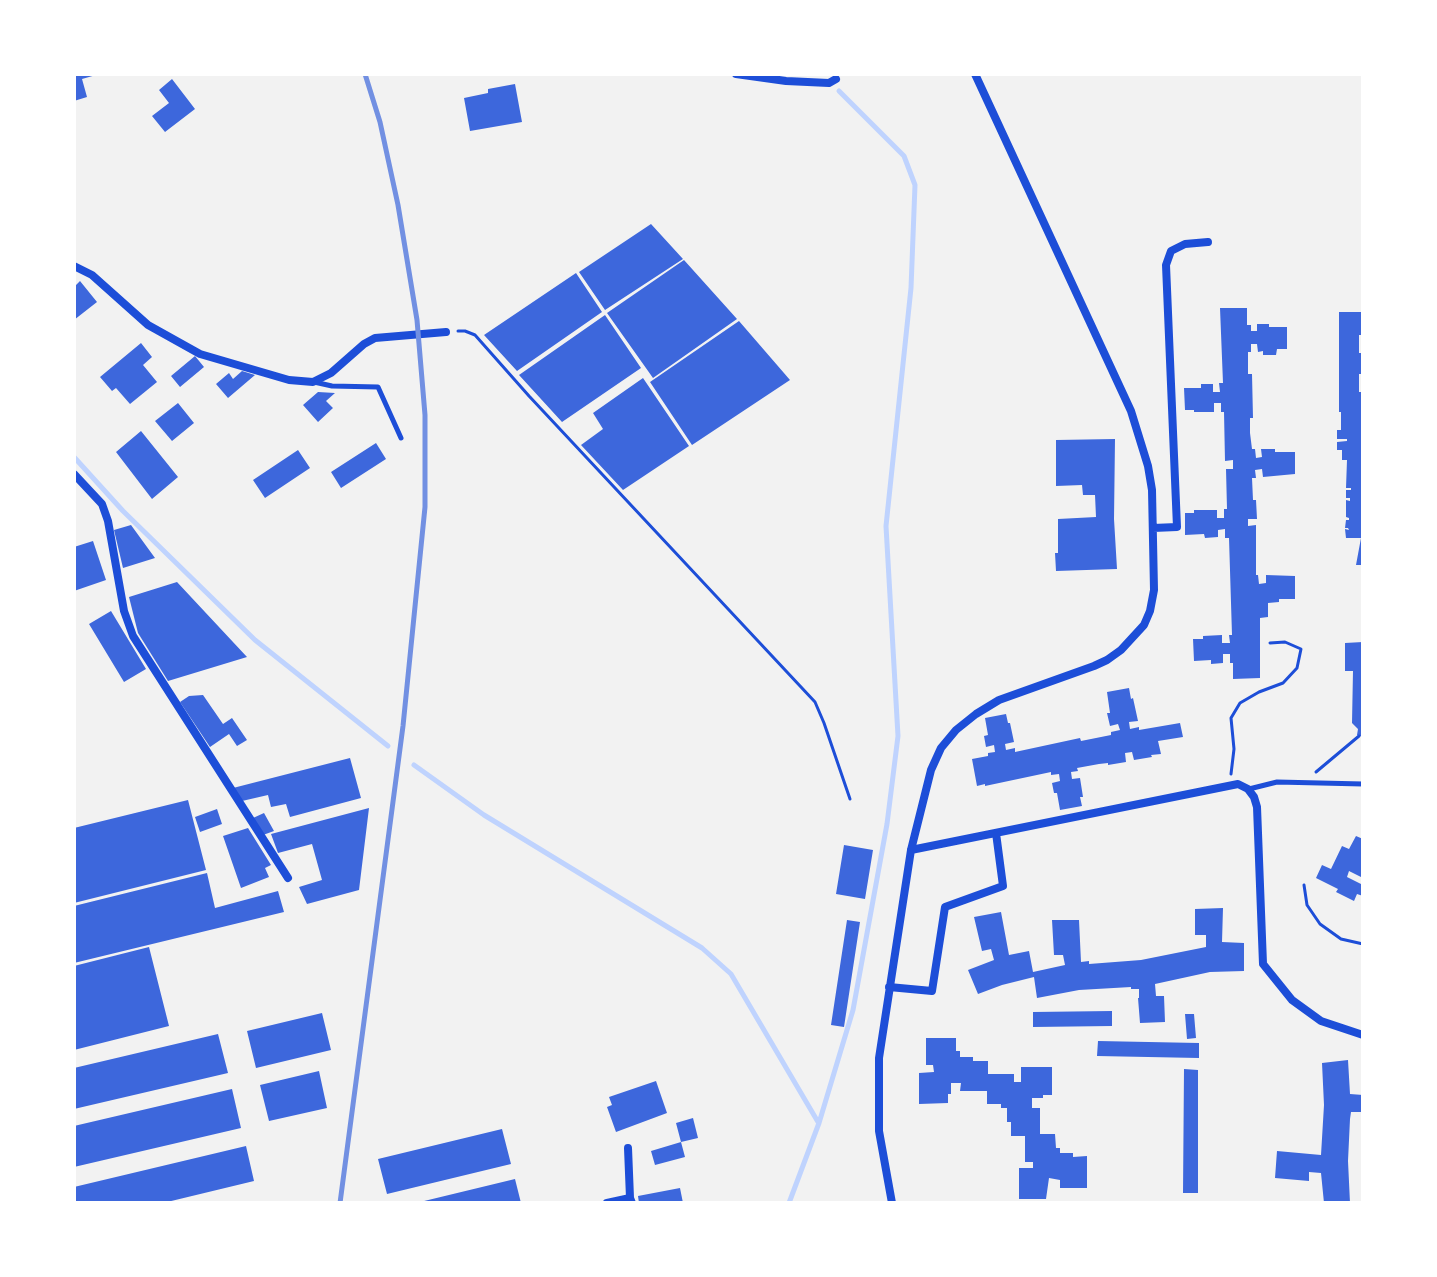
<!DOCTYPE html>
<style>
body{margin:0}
#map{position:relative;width:1437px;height:1277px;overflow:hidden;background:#f2f2f2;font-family:"Source Sans 3",sans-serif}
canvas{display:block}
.frame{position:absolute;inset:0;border:76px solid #fff;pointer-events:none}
</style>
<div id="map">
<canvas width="1437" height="1277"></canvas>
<div class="frame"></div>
</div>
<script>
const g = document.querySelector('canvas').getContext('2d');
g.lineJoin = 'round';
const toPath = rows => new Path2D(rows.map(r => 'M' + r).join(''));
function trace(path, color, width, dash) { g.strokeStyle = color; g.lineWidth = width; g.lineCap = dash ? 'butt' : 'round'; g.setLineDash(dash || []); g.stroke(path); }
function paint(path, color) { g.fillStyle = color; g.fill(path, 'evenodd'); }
trace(toPath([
 [74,457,123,511,255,640,388,746],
 [414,765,484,815,702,948,731,974,818,1122],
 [789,1203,819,1123,853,1010,887,824,898,736,886,526,911,288,915,185,904,156,839,91]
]), '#bfd3fe', 5);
paint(toPath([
 [74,74,96,75,82,79,87,97,74,101],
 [172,79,195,109,165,132,152,116,169,103,159,90],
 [515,84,522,122,470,131,464,98,488,93,488,89],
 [651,224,683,259,605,310,579,272],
 [684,260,737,319,653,378,607,313],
 [576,273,602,312,517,371,484,335],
 [80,281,97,302,74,320,74,287],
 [1220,308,1247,308,1247,325,1251,325,1251,331,1257,331,1257,324,1269,324,1269,327,1287,327,1287,349,1277,349,1276,355,1263,355,1263,351,1258,352,1257,344,1251,344,1251,352,1248,352,1248,374,1252,374,1253,418,1250,418,1250,433,1252,449,1255,449,1256,458,1262,457,1261,449,1275,449,1275,452,1295,452,1295,474,1263,477,1262,469,1255,470,1256,478,1252,478,1253,500,1256,500,1257,519,1248,519,1248,526,1256,525,1256,575,1258,575,1259,584,1266,583,1266,575,1295,576,1295,599,1279,599,1279,602,1268,603,1268,617,1260,618,1260,678,1233,679,1233,663,1230,663,1230,654,1223,654,1223,663,1211,664,1211,660,1194,661,1193,639,1203,639,1203,636,1222,635,1222,643,1230,643,1229,635,1232,635,1229,538,1225,538,1225,529,1218,530,1218,537,1205,538,1204,534,1185,535,1185,513,1194,513,1194,510,1217,510,1217,518,1224,518,1224,509,1227,509,1226,469,1233,469,1233,460,1225,461,1224,412,1221,412,1221,403,1214,403,1214,412,1194,412,1194,410,1185,410,1184,388,1201,388,1201,384,1213,384,1213,392,1220,392,1219,383,1223,383],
 [1339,312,1363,312,1363,335,1359,335,1359,353,1363,353,1363,374,1359,374,1359,392,1363,392,1363,452,1361,468,1363,468,1363,565,1356,565,1361,538,1346,538,1345,529,1349,530,1348,528,1345,528,1346,520,1349,520,1349,518,1346,517,1346,500,1350,501,1350,498,1346,498,1346,490,1351,490,1351,488,1346,488,1347,460,1342,460,1342,450,1337,450,1337,442,1347,441,1347,439,1337,439,1337,430,1341,430,1341,412,1339,412],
 [605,315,641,368,562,422,519,375],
 [739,321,790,380,692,445,650,382],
 [141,343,152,357,143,365,157,382,130,404,116,388,112,391,100,377],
 [195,356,204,367,180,387,171,376],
 [242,371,255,375,228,398,216,384,229,373,233,379],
 [643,378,689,446,623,490,581,445,603,429,593,413],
 [318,392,335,393,326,401,333,408,318,422,303,405],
 [178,403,194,423,172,441,155,421],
 [141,431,178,477,152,499,116,452],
 [1115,439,1114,519,1117,569,1056,571,1055,553,1058,553,1058,519,1096,517,1095,495,1083,495,1082,485,1056,486,1056,440],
 [376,443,386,459,341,488,331,472],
 [298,450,310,468,265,498,253,480],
 [131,525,155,558,123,568,114,530],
 [93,541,106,580,74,591,74,547],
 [177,582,247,657,168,681,138,633,129,597],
 [111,611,146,669,124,682,89,624],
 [1363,642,1363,737,1357,735,1358,729,1352,723,1353,671,1345,671,1345,643],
 [1129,688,1131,699,1133,698,1138,721,1129,722,1130,729,1139,727,1139,730,1180,723,1183,737,1158,741,1161,754,1151,755,1152,757,1134,760,1132,752,1125,753,1126,762,1108,765,1108,763,1099,764,1077,768,1078,771,1071,772,1072,779,1080,778,1083,797,1080,797,1082,806,1060,810,1057,793,1054,793,1052,783,1060,781,1059,774,1051,775,1051,772,985,786,985,784,977,786,972,759,988,756,988,753,995,752,994,745,986,747,984,736,988,735,985,718,1006,714,1008,723,1010,723,1014,742,1005,744,1006,750,1015,748,1015,752,1080,738,1081,741,1111,735,1111,732,1120,730,1118,724,1110,726,1107,713,1110,713,1107,692],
 [203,695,223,724,232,718,247,740,237,746,229,734,210,747,180,702,189,696],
 [350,758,361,798,290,817,286,804,271,807,268,795,242,801,233,788],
 [188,800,206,870,74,903,74,828],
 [369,808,359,890,307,904,299,887,322,880,312,844,278,853,271,834],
 [217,809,222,824,200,832,195,817],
 [264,813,274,831,263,835,253,818],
 [248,828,271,865,265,868,269,877,241,888,223,836],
 [1356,836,1363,839,1363,878,1349,871,1347,877,1363,885,1363,896,1357,894,1354,901,1336,892,1338,889,1316,878,1322,865,1331,869,1342,846,1349,849],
 [844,845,873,850,865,899,836,894],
 [207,873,215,908,278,891,284,912,74,963,74,906],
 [1223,908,1222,942,1244,943,1244,971,1210,972,1155,984,1156,996,1164,996,1165,1022,1140,1023,1138,998,1139,998,1139,989,1131,989,1131,987,1079,990,1037,998,1034,977,1002,985,978,994,968,970,994,960,991,949,982,951,974,917,1001,912,1009,955,1029,951,1033,972,1065,965,1063,955,1054,955,1052,920,1079,920,1081,962,1089,961,1089,964,1141,960,1206,947,1206,935,1195,935,1195,909],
 [847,920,860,922,844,1027,831,1025],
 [149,947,169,1026,74,1050,74,966],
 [1112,1011,1112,1026,1033,1027,1033,1012],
 [322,1013,331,1050,256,1068,247,1031],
 [1185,1014,1194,1014,1196,1038,1187,1039],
 [218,1034,228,1073,74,1109,74,1068],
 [926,1038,956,1038,956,1051,960,1051,960,1057,973,1057,973,1061,988,1061,988,1074,1014,1074,1014,1082,1021,1082,1021,1067,1052,1067,1052,1095,1043,1095,1043,1098,1032,1098,1032,1108,1040,1108,1040,1134,1055,1134,1056,1148,1060,1148,1060,1153,1073,1153,1073,1157,1087,1156,1087,1188,1060,1188,1060,1180,1049,1178,1046,1199,1019,1199,1019,1168,1033,1168,1033,1162,1025,1162,1025,1136,1011,1136,1011,1122,1007,1122,1007,1108,1001,1108,1001,1104,987,1104,987,1091,960,1091,961,1083,951,1083,951,1094,948,1094,948,1103,919,1104,919,1073,934,1072,933,1065,926,1065],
 [1098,1041,1199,1043,1199,1058,1097,1056],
 [1348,1060,1350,1094,1363,1095,1363,1112,1351,1112,1350,1119,1348,1161,1350,1203,1324,1203,1321,1173,1309,1172,1309,1181,1275,1178,1277,1151,1321,1155,1324,1105,1322,1063],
 [1184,1069,1198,1070,1198,1193,1183,1193],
 [319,1071,327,1108,269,1121,260,1085],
 [656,1081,667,1113,616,1132,607,1107,612,1105,609,1097],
 [232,1089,241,1128,74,1167,74,1126],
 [693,1118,698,1138,681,1142,676,1123],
 [502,1129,511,1164,387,1194,378,1159],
 [681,1142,685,1157,655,1165,651,1151],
 [246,1146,254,1181,163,1203,74,1203,74,1187],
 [515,1179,521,1203,420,1203,420,1202],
 [680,1188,683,1203,639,1203,638,1196]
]), '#3d67dc');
trace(toPath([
 [458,331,465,331,475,335,529,396,815,702,824,723,850,799],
 [1316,772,1359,736],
 [1231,774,1234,749,1231,718,1240,703,1259,692,1283,683,1297,668,1301,649,1285,642,1270,643],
 [1304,885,1307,905,1320,924,1341,939,1363,944]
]), '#1d4ed8', 3);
trace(toPath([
 [314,382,332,386,378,387,401,438],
 [1249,789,1277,782,1363,784]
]), '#1d4ed8', 5);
trace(toPath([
 [736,74,786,81,829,83,836,79],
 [74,266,92,275,148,325,200,354,289,380,313,382,331,373,364,344,375,338,446,332],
 [74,474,102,504,108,521,124,611,133,636,288,878],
 [1153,528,1177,527,1166,265,1171,251,1185,244,1208,242],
 [911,850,1238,784,1248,789,1254,797,1257,807,1263,964,1292,1000,1321,1021,1363,1035],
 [889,987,932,991,945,907,1003,886,996,833],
 [628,1148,630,1198,632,1203],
 [607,1203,630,1198],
 [892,1203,879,1131,879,1058,911,850,931,770,941,748,956,730,976,714,999,700,1094,666,1107,660,1121,650,1144,625,1150,611,1154,590,1152,490,1148,466,1131,411,975,74]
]), '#1d4ed8', 8);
trace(toPath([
 [340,1203,403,726,425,507,425,415,417,320,398,205,380,122,365,74]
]), '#7290e2', 5);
</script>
